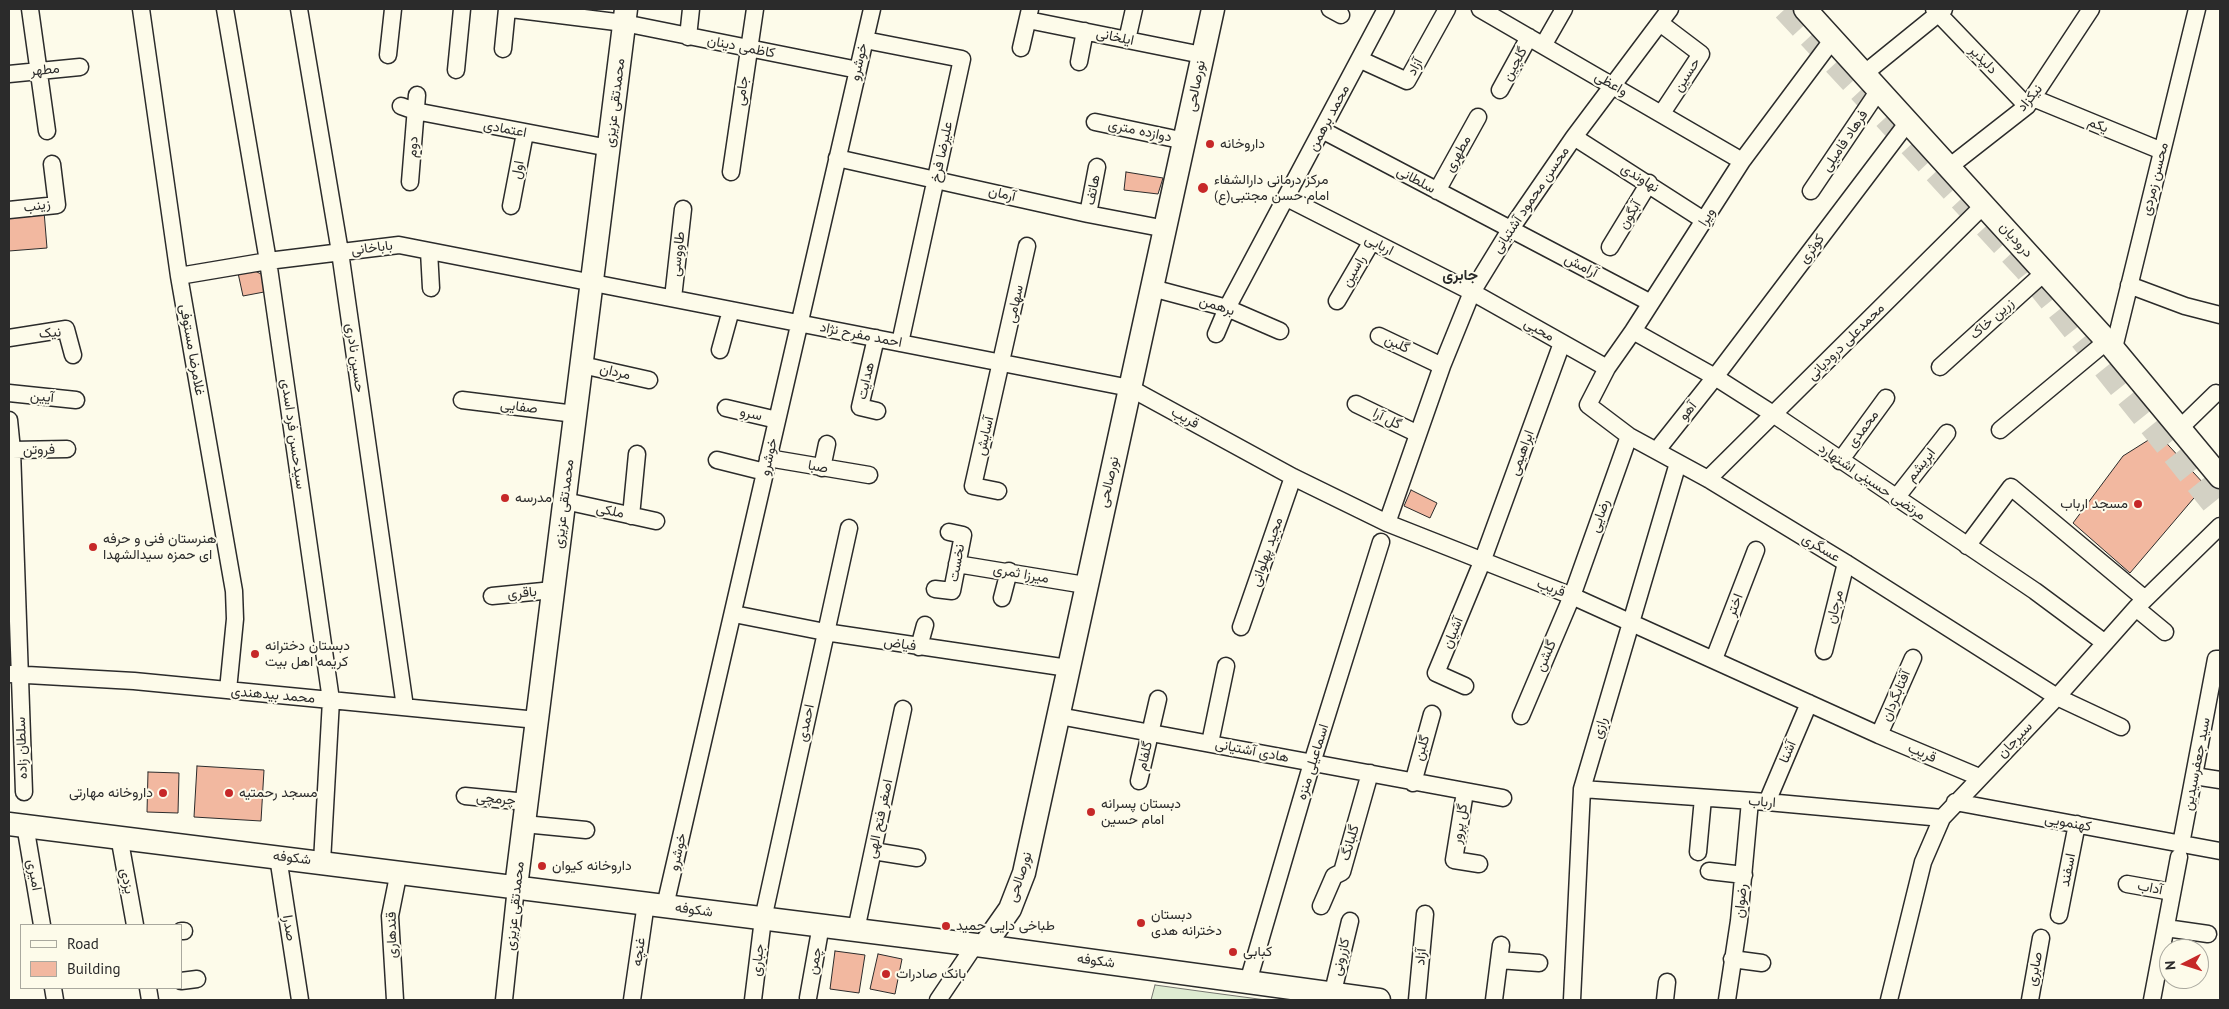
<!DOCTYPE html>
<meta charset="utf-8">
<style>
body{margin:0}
#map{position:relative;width:2229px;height:1009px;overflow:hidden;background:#fdfbea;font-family:"PT Sans",sans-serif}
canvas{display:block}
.frame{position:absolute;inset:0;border:10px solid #2b2b2b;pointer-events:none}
.legend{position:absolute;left:20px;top:924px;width:162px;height:65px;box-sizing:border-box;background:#fdfbea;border:1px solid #a9a89e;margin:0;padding:6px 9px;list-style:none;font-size:15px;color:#2b2b2b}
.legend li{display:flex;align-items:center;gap:10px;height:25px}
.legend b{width:25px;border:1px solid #a9a89e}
.north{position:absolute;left:2159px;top:939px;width:50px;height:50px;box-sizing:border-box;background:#fdfbea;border:1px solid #a9a89e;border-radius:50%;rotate:265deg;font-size:14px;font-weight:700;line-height:20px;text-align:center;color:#2b2b2b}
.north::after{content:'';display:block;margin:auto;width:18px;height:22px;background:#c62828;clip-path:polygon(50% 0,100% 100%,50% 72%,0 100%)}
</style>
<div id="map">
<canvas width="2229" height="1009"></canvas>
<div class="frame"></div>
<ul class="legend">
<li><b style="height:6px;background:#fdfbea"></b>Road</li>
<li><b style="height:14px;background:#f2b8a0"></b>Building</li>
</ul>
<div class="north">N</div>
</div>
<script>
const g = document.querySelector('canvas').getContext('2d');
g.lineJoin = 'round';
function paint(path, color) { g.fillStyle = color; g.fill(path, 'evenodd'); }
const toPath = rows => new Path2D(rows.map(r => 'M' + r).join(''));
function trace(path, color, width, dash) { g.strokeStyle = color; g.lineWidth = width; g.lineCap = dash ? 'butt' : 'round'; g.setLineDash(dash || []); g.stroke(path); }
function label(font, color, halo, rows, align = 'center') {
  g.font = font + ' "PT Sans",Vazirmatn,sans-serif'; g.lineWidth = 4; g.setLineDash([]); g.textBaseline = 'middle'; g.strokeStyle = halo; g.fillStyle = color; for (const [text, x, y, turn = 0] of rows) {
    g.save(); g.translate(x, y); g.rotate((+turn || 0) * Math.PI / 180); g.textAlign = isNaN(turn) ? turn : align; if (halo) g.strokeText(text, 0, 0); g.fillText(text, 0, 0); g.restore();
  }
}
const green = toPath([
 [1155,985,1206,992,1266,1000,1151,1000,1155,985]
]);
paint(green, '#deebd1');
trace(green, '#74746e', 1);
const building = toPath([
 [1126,172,1163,178,1158,194,1124,190,1126,172],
 [44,211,47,248,9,251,9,214,44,211],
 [255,271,263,275,264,292,243,296,238,273,255,271],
 [2158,434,2205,485,2130,573,2073,523,2123,456,2158,434],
 [1411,490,1437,503,1430,518,1404,506,1411,490],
 [197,766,264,770,261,821,194,817,197,766],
 [148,772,179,773,178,813,147,812,148,772],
 [835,951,865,955,859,993,830,989,835,951],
 [878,954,902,959,895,994,870,989,878,954]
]);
paint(building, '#f2b8a0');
trace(building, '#2b2b2b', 1);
trace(toPath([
 [1785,9,2026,269,2220,511]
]), '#d3d1c4', 25, [25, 12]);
const minor = toPath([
 [30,9,47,131],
 [141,9,179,276,234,591,235,619,228,690],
 [225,9,268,261,331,700,322,862],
 [299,9,340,252,405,707],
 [511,9,624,23,858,70],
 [1330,9,1341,15],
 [1480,9,1742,161],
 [1934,9,2027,106],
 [1028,20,1202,55],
 [1660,23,1701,54,1662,113],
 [688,37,691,9],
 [1833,39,1742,161,1633,331,1607,368,1588,405,1629,436,1708,479,1846,563,2057,697,2121,727],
 [865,40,962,59,900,343],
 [1127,40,1134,9],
 [1544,44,1564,9],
 [1021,48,1030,9],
 [503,49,507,9],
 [388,55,393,9],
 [1361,60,1407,81,1447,9],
 [1079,62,1085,31],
 [456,70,462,9],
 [1865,73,1944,9],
 [9,74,80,67],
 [1500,90,1529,37],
 [2033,98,2162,151],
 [401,106,415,111,609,148],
 [1095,122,1185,141],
 [1322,130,1651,303],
 [1574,137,1705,221],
 [837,158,1088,214,1166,229],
 [1949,167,2027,106,2091,9],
 [731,172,755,9],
 [410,182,417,95],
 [1437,191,1478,117],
 [1811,191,1879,90],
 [1287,198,1472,292,1607,368],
 [511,206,525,133],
 [9,210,57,205,52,164],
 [1088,214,1097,167],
 [1610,247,1649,183],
 [429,251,431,288],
 [179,276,268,261,399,245,1130,388,1293,477,1387,523,1572,596,1879,735,1979,777],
 [2129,285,2185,306,2220,315],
 [1152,288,1227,308,1280,331],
 [673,298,683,209],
 [1337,301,1372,241],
 [1633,331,1715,377,1773,414,2035,591,2105,643],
 [1216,334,1227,308,1386,9],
 [1379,336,1442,366],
 [9,338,66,329,73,355],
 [876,338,860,407,877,411],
 [2114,348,2197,9],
 [720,350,731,310],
 [582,365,649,380],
 [1940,367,2045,272],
 [9,393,76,400],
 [462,400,575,414],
 [1356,404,1418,434],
 [726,408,777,420],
 [9,420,12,450,24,792],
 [2180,428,2216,393],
 [2000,430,2107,341],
 [1661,445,1715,377,1908,122],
 [12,450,67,449],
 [768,458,869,475],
 [717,460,765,472],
 [1840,461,1886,398],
 [822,468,827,444],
 [1708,479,1984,205],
 [998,491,973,486,1027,246],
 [1896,498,1947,433],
 [565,501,656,521],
 [631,516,637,454],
 [1387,523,1442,366,1472,292,1510,230,1574,137,1670,9],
 [1967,546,2011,487,2145,599],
 [957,564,1085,585],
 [935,589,952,591,963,535,949,532],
 [492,596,553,590],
 [1002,598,1009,571],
 [2136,608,2165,632],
 [734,614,825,632,1068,668],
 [1241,627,1293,477],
 [919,647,925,625],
 [1824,651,1846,563],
 [1714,659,1756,550],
 [9,674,134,681,537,720],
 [1465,686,1436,673,1482,562,1562,343],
 [1059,716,1503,798],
 [1521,716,1572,596,1629,436],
 [1879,735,1913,658],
 [1210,743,1226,666],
 [2194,776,2220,780],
 [1139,781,1158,699],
 [1413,783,1432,714],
 [1582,789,1767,802,1942,818],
 [1465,792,1454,860,1479,864],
 [465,796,527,802],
 [1767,802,1809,703],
 [1955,802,2220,851],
 [524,824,586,830],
 [25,825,42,925],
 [119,836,135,925],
 [2181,844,2216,659,2220,659],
 [873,851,917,858],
 [1698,852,1703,798],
 [278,857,300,1000],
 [1709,871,1744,875],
 [2127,884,2172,892],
 [665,906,872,9],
 [1321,906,1334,876,1342,872,1370,773],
 [2059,915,2077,824],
 [2166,928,2208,934],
 [856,930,903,709],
 [181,931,184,931],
 [1732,959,1762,963],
 [1499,960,1539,963],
 [181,981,197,979],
 [1248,982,1312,763,1381,542],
 [53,988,55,1000],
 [148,988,150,1000],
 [808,998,821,925],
 [395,1000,390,916,399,871],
 [504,1000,516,887],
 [632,1000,646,903],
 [753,1000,763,919,849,528],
 [938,1000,975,945],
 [1331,1000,1350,921],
 [1417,1000,1425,914],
 [1494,1000,1501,945],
 [1572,1000,1582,789,1678,463],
 [1665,1000,1667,982],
 [1727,1000,1739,921,1750,801],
 [1889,1000,1923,862,1942,818,2057,697,2136,608,2220,526],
 [2030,1000,2041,938],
 [2152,1000,2179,857]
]);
const secondary = toPath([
 [1805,9,2107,341,2220,477],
 [9,824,984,946,1379,1000],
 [516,887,626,9],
 [984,946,1010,909,1024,873,1213,9]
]);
trace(minor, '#2b2b2b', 19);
trace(secondary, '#2b2b2b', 25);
trace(minor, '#fdfbea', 16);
trace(secondary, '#fdfbea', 22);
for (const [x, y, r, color] of [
 [1210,144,5,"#c62828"],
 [1203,188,6,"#c62828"],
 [505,498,5,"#c62828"],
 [2138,504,5,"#c62828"],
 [93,547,5,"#c62828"],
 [255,654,5,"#c62828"],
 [163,793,5,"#c62828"],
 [229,793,5,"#c62828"],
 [1091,812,5,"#c62828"],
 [542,866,5,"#c62828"],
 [1141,923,5,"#c62828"],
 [946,926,5,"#c62828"],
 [1233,952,5,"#c62828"],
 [886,974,5,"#c62828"]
]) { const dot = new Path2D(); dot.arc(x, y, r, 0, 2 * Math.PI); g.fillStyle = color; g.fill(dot); trace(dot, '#fdfbea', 2); }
label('14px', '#2b2b2b', '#fdfbea', [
 ["ایلخانی",1115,37,12],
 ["کاظمی دینان",741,47,11],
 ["دلپذیر",1983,60,46],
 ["خوشرو",859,62,-77],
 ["گلچین",1515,64,-61],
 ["آزاد",1415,67,-61],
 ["مطهر",45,70,-6],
 ["حسین",1687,75,-57],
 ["واعظی",1611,84,30],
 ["نورصالحی",1196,86,-79],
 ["جامی",742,91,-82],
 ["نیکزاد",2030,98,-50],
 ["محمدتقی عزیزی",615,103,-83],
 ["محمد برهمن",1329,118,-62],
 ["یکم",2098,125,22],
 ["اعتمادی",505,129,11],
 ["دوازده متری",1140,131,12],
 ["فرهاد فامیلی",1845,141,-56],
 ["دوم",413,147,-86],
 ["علیرضا فرخ",942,152,-78],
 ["مطهری",1458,154,-61],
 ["اول",518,170,-80],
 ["نهاوندی",1640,178,32],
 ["محسن زمردی",2155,179,-76],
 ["سلطانی",1416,180,28],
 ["هاتف",1093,190,-79],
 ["آرمان",1002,194,13],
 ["محسن محمود آشتیانی",1531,200,-56],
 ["زینب",37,206,-9],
 ["آبگون",1630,215,-59],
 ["ویرا",1707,217,-58],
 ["درودیان",2016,240,48],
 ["اربابی",1379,245,27],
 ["باباخانی",372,248,-7],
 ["کوثری",1812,249,-53],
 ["طاووسی",678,254,-84],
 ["آرامش",1581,266,27],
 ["راسین",1354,271,-60],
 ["سهامی",1015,304,-78],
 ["برهمن",1217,306,18],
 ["زرین خاک",1992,319,-42],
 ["محبی",1539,330,30],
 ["نیک",50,333,-5],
 ["احمد مفرح نژاد",861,335,11],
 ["محمدعلی درودیانی",1846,342,-45],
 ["گلبن",1397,344,25],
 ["غلامرضا مستوفی",192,350,80],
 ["حسین نادری",355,358,82],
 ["مردان",615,372,13],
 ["هدایت",866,381,-77],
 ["آیین",42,397,5],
 ["صفایی",519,407,7],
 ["آهو",1688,411,-51],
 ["سرو",751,414,13],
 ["قریب",1185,418,29],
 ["گل آرا",1387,419,26],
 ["محمدی",1863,429,-53],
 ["سیدحسن فرد اسدی",293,434,82],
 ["آسایش",985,436,-77],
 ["فروتن",39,450,-1],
 ["ابراهیمی",1522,453,-70],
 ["خوشرو",769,457,-77],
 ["ابریشم",1921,465,-52],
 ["صبا",818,467,10],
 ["نورصالحی",1109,482,-77],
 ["مرتضی حسینی اشتهارد",1872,482,34],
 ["محمدتقی عزیزی",564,504,-83],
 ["ملکی",610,511,12],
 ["رضایی",1600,516,-71],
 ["عسگری",1821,548,31],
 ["مجید پهلوانی",1267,552,-71],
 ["نخست",957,563,-80],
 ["میرزا ثمری",1021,574,10],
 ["قریب",1551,588,20],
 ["باقری",522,593,-5],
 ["اختر",1735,605,-69],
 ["مرجان",1835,607,-76],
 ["آشیان",1453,633,-67],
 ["فیاض",900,644,9],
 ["گلشن",1546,656,-67],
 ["محمد بیدهندی",273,695,5],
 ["آفتابگردان",1896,696,-67],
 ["احمدی",806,723,-78],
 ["رازی",1600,728,-73],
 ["سیرجان",2015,740,-46],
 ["سلطان زاده",22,748,-92],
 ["گلبن",1422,748,-74],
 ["هادی آشتیانی",1252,751,11],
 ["آشنا",1788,752,-67],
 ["قریب",1922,753,23],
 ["گلفام",1145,756,-77],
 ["اسماعیلی منزه",1313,762,-73],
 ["سید جعفرسیدین",2197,764,-79],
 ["چرمچی",496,799,5],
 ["ارباب",1762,802,4],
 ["اصغر فتح الهی",880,819,-78],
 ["کهنمویی",2068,823,10],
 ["گل پرور",1460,824,-81],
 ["گلبانگ",1350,843,-74],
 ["خوشرو",678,852,-77],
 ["شکوفه",292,858,7],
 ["اسفند",2068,870,-79],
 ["امیری",34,875,80],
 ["نورصالحی",1020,877,-72],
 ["یزدی",127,881,79],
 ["آداب",2150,888,11],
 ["رضوان",1741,901,-84],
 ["محمدتقی عزیزی",515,906,-84],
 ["شکوفه",694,910,8],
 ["صدرا",289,928,81],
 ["قندهاری",392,935,-91],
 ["غنچه",639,952,-82],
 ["کازرونی",1341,957,-76],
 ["آزاد",1421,957,-85],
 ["جباری",758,960,-83],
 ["چمن",815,961,-79],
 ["شکوفه",1096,961,8],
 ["صابری",2035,969,-79]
]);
label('14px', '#2b2b2b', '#fdfbea', [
 ["داروخانه",1220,144],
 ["مرکز درمانی دارالشفاء",1214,180],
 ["امام حسن مجتبی(ع)",1214,196],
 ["مدرسه",515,498],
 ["مسجد ارباب",2128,504,"right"],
 ["هنرستان فنی و حرفه",103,539],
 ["ای حمزه سیدالشهدا",103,555],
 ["دبستان دخترانه",265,646],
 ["کریمه اهل بیت",265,662],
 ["داروخانه مهارتی",153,793,"right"],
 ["مسجد رحمتیه",239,793],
 ["دبستان پسرانه",1101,804],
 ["امام حسین",1101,820],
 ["داروخانه کیوان",552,866],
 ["دبستان",1151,915],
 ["دخترانه هدی",1151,931],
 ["طباخی دایی حمید",956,926],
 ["کبابی",1243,952],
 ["بانک صادرات",896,974]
], 'left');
label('bold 15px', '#2b2b2b', '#fdfbea', [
 ["جابری",1460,276]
]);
</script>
